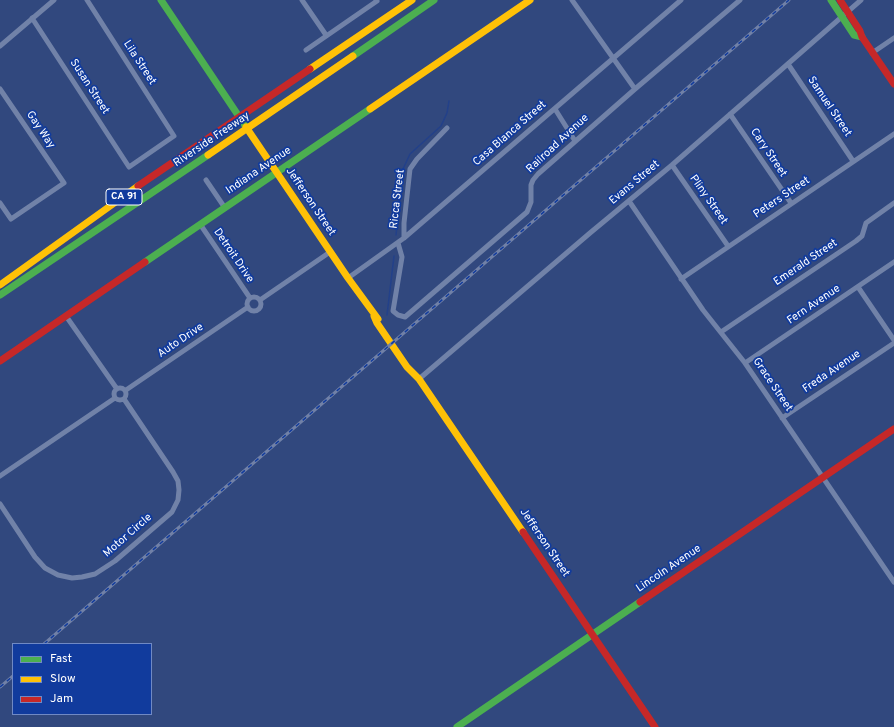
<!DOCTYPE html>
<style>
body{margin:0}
#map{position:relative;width:894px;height:727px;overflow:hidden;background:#31487e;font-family:Overpass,sans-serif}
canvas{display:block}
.legend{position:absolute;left:12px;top:643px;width:140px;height:72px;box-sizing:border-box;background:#113b9d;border:1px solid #7089c4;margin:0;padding:5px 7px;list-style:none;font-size:12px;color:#fff}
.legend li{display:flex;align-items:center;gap:8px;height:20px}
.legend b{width:20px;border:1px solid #7089c4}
</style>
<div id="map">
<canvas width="894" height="727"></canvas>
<ul class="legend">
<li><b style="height:5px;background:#4caf50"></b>Fast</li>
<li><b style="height:5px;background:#ffc107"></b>Slow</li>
<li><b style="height:5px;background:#c62828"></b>Jam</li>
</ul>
</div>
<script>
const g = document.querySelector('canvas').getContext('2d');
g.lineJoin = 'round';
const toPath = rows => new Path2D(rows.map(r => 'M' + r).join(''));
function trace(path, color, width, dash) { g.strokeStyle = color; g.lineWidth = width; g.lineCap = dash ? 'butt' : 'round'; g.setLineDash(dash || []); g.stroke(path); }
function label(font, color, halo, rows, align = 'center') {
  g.font = font + ' Overpass,sans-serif'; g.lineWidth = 3.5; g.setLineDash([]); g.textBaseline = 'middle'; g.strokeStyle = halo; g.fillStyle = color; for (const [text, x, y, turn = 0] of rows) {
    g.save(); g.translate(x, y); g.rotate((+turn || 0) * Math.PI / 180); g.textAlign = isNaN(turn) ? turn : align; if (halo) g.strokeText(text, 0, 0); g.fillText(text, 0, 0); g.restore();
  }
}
trace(toPath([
 [396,235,403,169,410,154,441,126,447,113,449,101],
 [387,315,394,256]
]), '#23418a', 1.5);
trace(toPath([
 [302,0,326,35],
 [572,0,635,89],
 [32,18,129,167,174,136,87,0],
 [0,46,54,0],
 [306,50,377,1,376,0],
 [872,53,894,38],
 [788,64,853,161],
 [0,89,64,183,11,219,0,203],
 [555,109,575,141],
 [730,114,791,203],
 [672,165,728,246],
 [206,180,225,208],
 [629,201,703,310,745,363,894,582],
 [200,224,250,298],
 [404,238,404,223,410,169,417,159,447,128],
 [398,243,402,257,393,311,398,315,405,317,527,212,531,202,531,185,533,180,538,174,635,89,740,0],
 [348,278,404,238,681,0],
 [681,279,894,134],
 [858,287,894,340],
 '247 304a7 7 0 1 1 14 0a7 7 0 1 1-14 0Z',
 [260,300,330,252],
 [66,316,117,389],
 [721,332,856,241,862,236,866,223,894,203],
 [745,363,894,262],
 [419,379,590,233,672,165,861,0],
 '114 394a6 6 0 1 1 12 0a6 6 0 1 1-12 0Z',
 [126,390,248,307],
 [782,418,894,343],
 [0,476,115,398],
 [0,504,35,557,45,568,58,575,72,578,82,577,95,574,115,561,172,512,178,500,179,490,178,481,173,472,124,399]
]), '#7182a8', 5);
trace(toPath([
 [161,0,246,127],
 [831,0,854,35,862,37],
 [353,56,434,0],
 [145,262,370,109],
 [0,295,208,155],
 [457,727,640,602]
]), '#4caf50', 7);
trace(toPath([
 [310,69,412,0],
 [370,109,530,0],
 [246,127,348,278,378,319],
 [208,155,353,56],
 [0,285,138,186],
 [374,316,377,323,407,367,419,379,523,532]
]), '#ffc107', 7);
trace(toPath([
 [840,0,860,31,862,37,894,84],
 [138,186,310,69],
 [0,361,145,262],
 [523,532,655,727],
 [640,602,894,429]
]), '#c62828', 7);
const rail = toPath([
 [44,644,789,0],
 [0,687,13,676]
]);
trace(rail, '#7181a7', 3);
trace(rail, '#113b9d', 1.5, [4.5]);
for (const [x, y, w] of [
 [124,197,36]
]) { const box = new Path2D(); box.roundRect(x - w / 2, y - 8, w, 16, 3); g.fillStyle = '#113b9d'; g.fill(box); trace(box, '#fff', 1); }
label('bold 10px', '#fff', null, [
 ["CA 91",124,197]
]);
label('11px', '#fff', '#113b9d', [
 ["Lila Street",139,63,57],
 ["Susan Street",89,87,57],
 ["Samuel Street",829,107,56],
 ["Gay Way",40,130,56],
 ["Casa Blanca Street",510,134,-41],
 ["Riverside Freeway",212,140,-34],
 ["Railroad Avenue",558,144,-43],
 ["Cary Street",768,153,56],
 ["Indiana Avenue",259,171,-34],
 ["Evans Street",635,183,-40],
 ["Peters Street",782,198,-34],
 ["Ricca Street",398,199,-83],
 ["Pliny Street",708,200,55],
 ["Jefferson Street",310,202,56],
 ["Detroit Drive",233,256,56],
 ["Emerald Street",806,263,-34],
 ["Fern Avenue",814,305,-34],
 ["Auto Drive",181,341,-34],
 ["Freda Avenue",832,372,-34],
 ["Grace Street",772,385,56],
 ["Motor Circle",128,536,-41],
 ["Jefferson Street",544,543,56],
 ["Lincoln Avenue",669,569,-34]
]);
</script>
